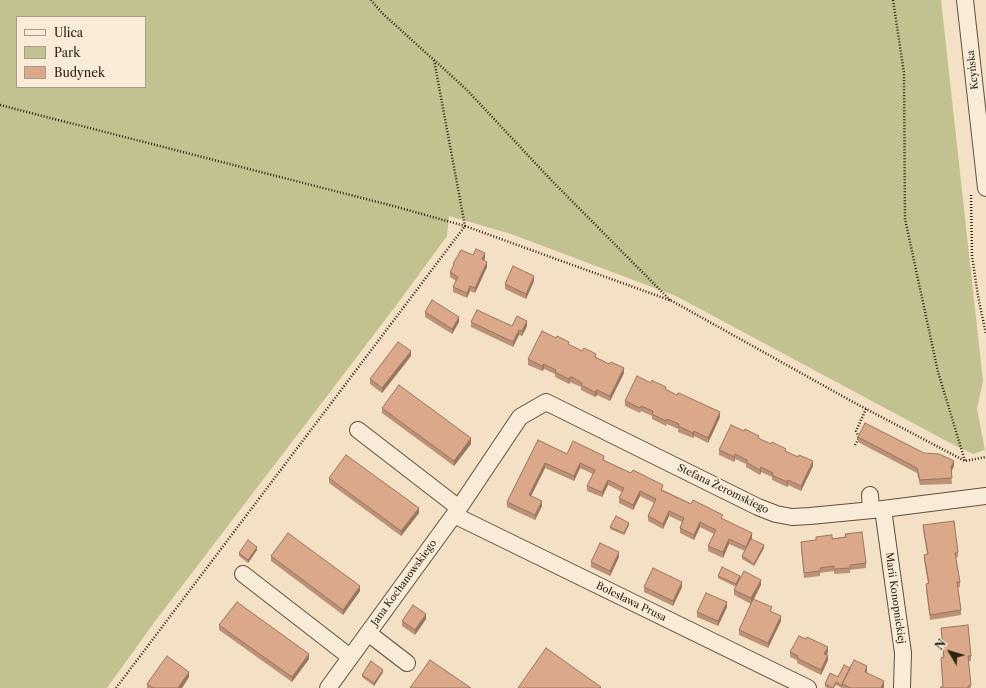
<!DOCTYPE html>
<meta charset="utf-8">
<style>
body{margin:0}
#map{position:relative;width:986px;height:688px;overflow:hidden;background:#f4e1c5;font-family:"Libre Caslon Text",serif}
canvas{display:block}
.legend{position:absolute;left:16px;top:16px;width:130px;height:72px;box-sizing:border-box;background:#f8ecd9;border:1px solid #a79b89;margin:0;padding:5px 7px;list-style:none;font-size:12px;color:#2d2112}
.legend li{display:flex;align-items:center;gap:8px;height:20px}
.legend b{width:20px;border:1px solid #a79b89}
.north{position:absolute;left:930px;top:632px;width:40px;height:40px;-webkit-text-stroke:3px #f8ecd9;paint-order:stroke;rotate:308deg;font-size:11px;font-weight:700;line-height:16px;text-align:center;color:#2d2112}
.north::after{content:'';display:block;margin:auto;width:14px;height:18px;background:#2d2112;clip-path:polygon(50% 0,100% 100%,50% 72%,0 100%)}
</style>
<div id="map">
<canvas width="986" height="688"></canvas>
<ul class="legend">
<li><b style="height:5px;background:#f8ecd9"></b>Ulica</li>
<li><b style="height:11px;background:#c2c190"></b>Park</li>
<li><b style="height:11px;background:#dba98a"></b>Budynek</li>
</ul>
<div class="north">N</div>
</div>
<script>
const g = document.querySelector('canvas').getContext('2d');
g.lineJoin = 'round';
function paint(path, color) { g.fillStyle = color; g.fill(path, 'evenodd'); }
const toPath = rows => new Path2D(rows.map(r => 'M' + r).join(''));
function trace(path, color, width, dash) { g.strokeStyle = color; g.lineWidth = width; g.lineCap = dash ? 'butt' : 'round'; g.setLineDash(dash || []); g.stroke(path); }
function label(font, color, halo, rows, align = 'center') {
  g.font = font + ' "Libre Caslon Text",serif'; g.lineWidth = 4; g.setLineDash([]); g.textBaseline = 'middle'; g.strokeStyle = halo; g.fillStyle = color; for (const [text, x, y, turn = 0] of rows) {
    g.save(); g.translate(x, y); g.rotate((+turn || 0) * Math.PI / 180); g.textAlign = isNaN(turn) ? turn : align; if (halo) g.strokeText(text, 0, 0); g.fillText(text, 0, 0); g.restore();
  }
}
paint(toPath([
 [0,0,941,0,983,381,977,409,985,450,973,454,952,444,676,296,511,234,449,216,447,236,398,303,156,620,107,688,0,688],
 [17,17,145,17,145,87,17,87]
]), '#c2c190');
const minor = toPath([
 [965,0,986,188],
 [358,430,459,508],
 [870,495,871,510],
 [883,509,903,653,902,688],
 [454,515,808,688],
 [243,574,350,657],
 [368,633,407,663],
 [328,688,459,508,520,417,546,402,758,507,776,514,792,517,810,516,883,509,986,496]
]);
trace(minor, '#5f513f', 18);
trace(toPath([
 [371,0,382,13,466,89,552,181,671,301],
 [893,0,904,73,905,219,938,372,965,461],
 [0,105,397,207,465,226,434,60],
 [971,195,972,256,978,296,986,334],
 [855,445,859,438,856,431,866,409],
 [116,688,465,226,672,301,853,402,965,461,986,457]
]), '#2d2112', 2.5, [1, 2]);
trace(minor, '#f8ecd9', 16);
paint(toPath([
 [473,255,485,258,484,260,487,267,475,293,470,291,467,298,453,292,453,287,456,281,450,277,450,272,453,267,453,264],
 [534,281,526,299,505,289,505,284],
 [425,312,459,322,452,334,425,317],
 [471,322,512,326,527,326,522,336,519,335,513,347,471,327],
 [569,345,596,357,624,373,610,401,597,395,595,397,581,390,581,387,570,382,569,384,555,377,555,374,544,369,542,371,528,365,528,359],
 [411,356,382,393,370,384,370,379],
 [651,383,666,390,720,417,708,443,694,436,693,438,678,432,678,429,667,424,666,426,652,419,652,416,641,411,640,413,625,406,625,401],
 [382,408,471,444,454,466,382,413],
 [858,437,924,453,954,466,951,472,952,484,920,485,917,473,858,442],
 [759,439,786,451,813,466,801,491,788,485,787,487,772,480,772,477,761,472,760,475,746,467,746,464,735,459,734,462,732,461,719,455,719,450],
 [538,440,567,454,604,460,663,490,723,519,752,538,751,539,764,548,754,566,742,559,742,556,745,551,729,544,723,558,708,551,708,546,714,534,700,527,694,540,680,533,680,528,682,522,669,516,663,529,648,521,648,516,654,503,640,496,633,510,619,503,619,498,622,492,608,485,602,497,587,491,587,486,593,474,580,468,574,481,545,468,531,496,542,506,535,520,507,507,507,502],
 [329,478,419,513,401,536,329,483],
 [629,525,624,535,610,529,610,527],
 [923,525,958,552,958,557,956,558,960,582,960,587,958,587,961,610,961,615,930,620,926,589,926,584,928,584,924,560,924,555,927,554,923,530],
 [845,534,866,563,866,568,850,570,850,573,834,574,834,571,820,573,820,576,804,578,801,547,801,542,845,537],
 [257,550,248,563,239,556,239,553],
 [271,556,360,591,343,615,271,561],
 [619,557,610,576,591,567,591,562],
 [718,576,740,578,736,587,718,578],
 [761,585,754,599,772,612,781,621,768,648,739,635,739,630,751,604,734,595,734,590],
 [644,587,682,587,673,606,644,592],
 [727,607,718,626,697,617,697,612],
 [426,619,415,635,402,626,402,621],
 [219,625,309,659,292,682,219,630],
 [941,628,971,656,971,661,968,661,971,688,943,687,941,658,943,657],
 [790,652,828,652,826,655,828,660,821,675,797,663,797,660,790,657],
 [850,668,867,671,867,673,884,686,884,688,842,688,836,685,834,688,828,688,825,687,825,684,838,677],
 [383,672,374,686,362,677,362,675],
 [189,677,182,688,147,688,147,684]
]), '#bc9177');
paint(toPath([
 [485,253,485,258,482,265,482,259],
 [487,262,487,267,475,293,475,288],
 [534,276,534,281,526,299,526,294],
 [470,286,470,291,467,298,467,293],
 [459,317,459,322,452,334,452,329],
 [527,321,527,326,522,336,522,331],
 [519,330,519,335,513,347,513,342],
 [411,351,411,356,382,393,382,388],
 [544,364,544,369,542,371,542,366],
 [624,368,624,373,610,401,610,396],
 [570,377,570,382,569,384,569,379],
 [597,390,597,395,595,397,595,392],
 [720,412,720,417,708,443,708,438],
 [694,431,694,436,693,438,693,433],
 [471,438,471,444,454,466,454,461],
 [735,454,735,459,734,462,734,457],
 [813,461,813,466,801,491,801,486],
 [954,461,954,466,951,472,951,467],
 [545,463,545,468,529,500,529,495],
 [580,463,580,468,574,481,574,476],
 [761,467,761,472,760,475,760,470],
 [608,480,608,485,602,497,602,492],
 [788,480,788,485,787,487,787,482],
 [640,491,640,496,633,510,633,505],
 [542,501,542,506,535,520,535,515],
 [419,508,419,513,401,536,401,531],
 [669,511,669,516,663,529,663,524],
 [700,522,700,527,694,540,694,535],
 [629,523,629,525,624,535,624,533],
 [752,533,752,538,746,552,746,547],
 [729,539,729,544,723,558,723,552],
 [764,545,764,548,754,566,754,564],
 [257,547,257,550,248,563,248,560],
 [619,552,619,557,610,576,610,571],
 [740,576,740,578,736,587,736,584],
 [761,580,761,585,751,604,751,598],
 [682,582,682,587,673,606,673,601],
 [360,586,360,591,343,615,343,610],
 [727,602,727,607,718,626,718,621],
 [426,614,426,619,415,635,415,630],
 [781,616,781,621,768,648,768,643],
 [828,647,828,652,824,659,824,654],
 [309,654,309,659,292,682,292,677],
 [828,655,828,660,821,675,821,670],
 [867,666,867,671,865,677,865,672],
 [383,670,383,672,374,686,374,683],
 [189,672,189,677,182,688,178,688],
 [884,681,884,688,881,688]
]), '#997661');
const building = toPath([
 [476,249,485,253,482,259,487,262,475,288,470,286,467,293,453,287,458,277,450,272,454,265,453,264,461,250,473,255,476,249],
 [513,266,534,276,526,294,505,284,513,266],
 [432,300,459,317,452,329,425,312,432,300],
 [477,310,512,326,517,316,527,321,522,331,519,330,513,342,471,322,477,310],
 [542,331,556,338,557,336,569,342,568,344,582,351,584,348,596,354,595,357,609,364,611,362,624,368,610,396,597,390,595,392,581,385,582,383,572,377,570,377,569,379,555,372,556,370,544,364,542,366,528,359,542,331],
 [398,342,411,351,382,388,370,379,398,342],
 [637,376,651,383,652,380,653,381,666,387,665,389,677,395,678,393,679,393,720,412,708,438,694,431,693,433,678,426,679,424,667,419,666,421,652,414,653,411,641,406,640,408,625,401,637,376],
 [399,385,471,438,454,461,382,408,399,385],
 [865,423,924,453,939,454,954,461,951,467,952,478,920,480,917,468,858,437,865,423],
 [731,425,744,431,745,429,759,436,758,438,771,444,772,442,786,449,785,451,798,457,799,455,813,461,801,486,788,480,787,482,772,475,773,473,761,467,760,470,746,462,747,460,735,454,734,457,732,456,719,450,731,425],
 [538,440,567,454,573,441,604,456,603,460,631,473,633,470,663,485,661,490,691,504,693,500,723,515,721,518,752,533,746,547,729,539,723,552,708,546,716,530,700,522,694,535,680,528,684,518,669,511,663,524,648,516,656,499,640,491,633,505,619,498,624,488,608,480,602,492,587,486,595,470,580,463,574,476,545,463,529,495,542,501,535,515,507,502,538,440],
 [346,455,419,508,401,531,329,478,346,455],
 [616,516,629,523,624,533,610,527,616,516],
 [954,521,958,552,955,553,960,582,957,582,961,610,930,615,926,584,929,583,924,555,928,554,923,525,954,521],
 [862,532,866,563,850,565,850,568,834,569,834,566,820,568,820,571,804,573,801,542,816,540,816,537,831,535,832,535,832,539,846,537,845,534,862,532],
 [288,533,360,586,343,610,271,556,288,533],
 [751,539,764,545,754,564,742,556,751,539],
 [248,540,257,547,248,560,239,553,248,540],
 [600,543,619,552,610,571,591,562,600,543],
 [722,567,740,576,736,584,718,576,722,567],
 [653,568,682,582,673,601,644,587,653,568],
 [744,571,761,580,751,598,734,590,744,571],
 [706,593,727,602,718,621,697,612,706,593],
 [753,599,772,607,770,611,781,616,768,643,739,630,753,599],
 [237,602,309,654,292,677,219,625,237,602],
 [413,605,426,614,415,630,402,621,413,605],
 [968,625,971,656,968,656,971,685,968,686,968,688,941,688,940,687,943,687,941,658,944,657,941,628,968,625],
 [799,636,806,639,807,637,828,647,824,654,828,655,821,670,797,658,798,656,790,652,799,636],
 [546,648,601,687,600,688,518,688,546,648],
 [167,656,189,672,178,688,153,688,147,684,167,656],
 [430,660,471,688,410,688,430,660],
 [854,660,867,666,865,672,884,681,881,688,851,688,842,684,854,660],
 [371,661,383,670,374,683,362,675,371,661],
 [844,665,850,668,842,684,842,686,836,682,833,688,825,684,830,673,838,677,844,665]
]);
paint(building, '#dba98a');
trace(building, '#997661', 1);
label('10px', '#2d2112', '#f8ecd9', [
 ["Kcyńska",973,70,-96],
 ["Stefana Żeromskiego",723,489,26],
 ["Jana Kochanowskiego",404,583,-54],
 ["Marii Konopnickiej",895,598,82],
 ["Bolesława Prusa",631,602,26]
]);
</script>
